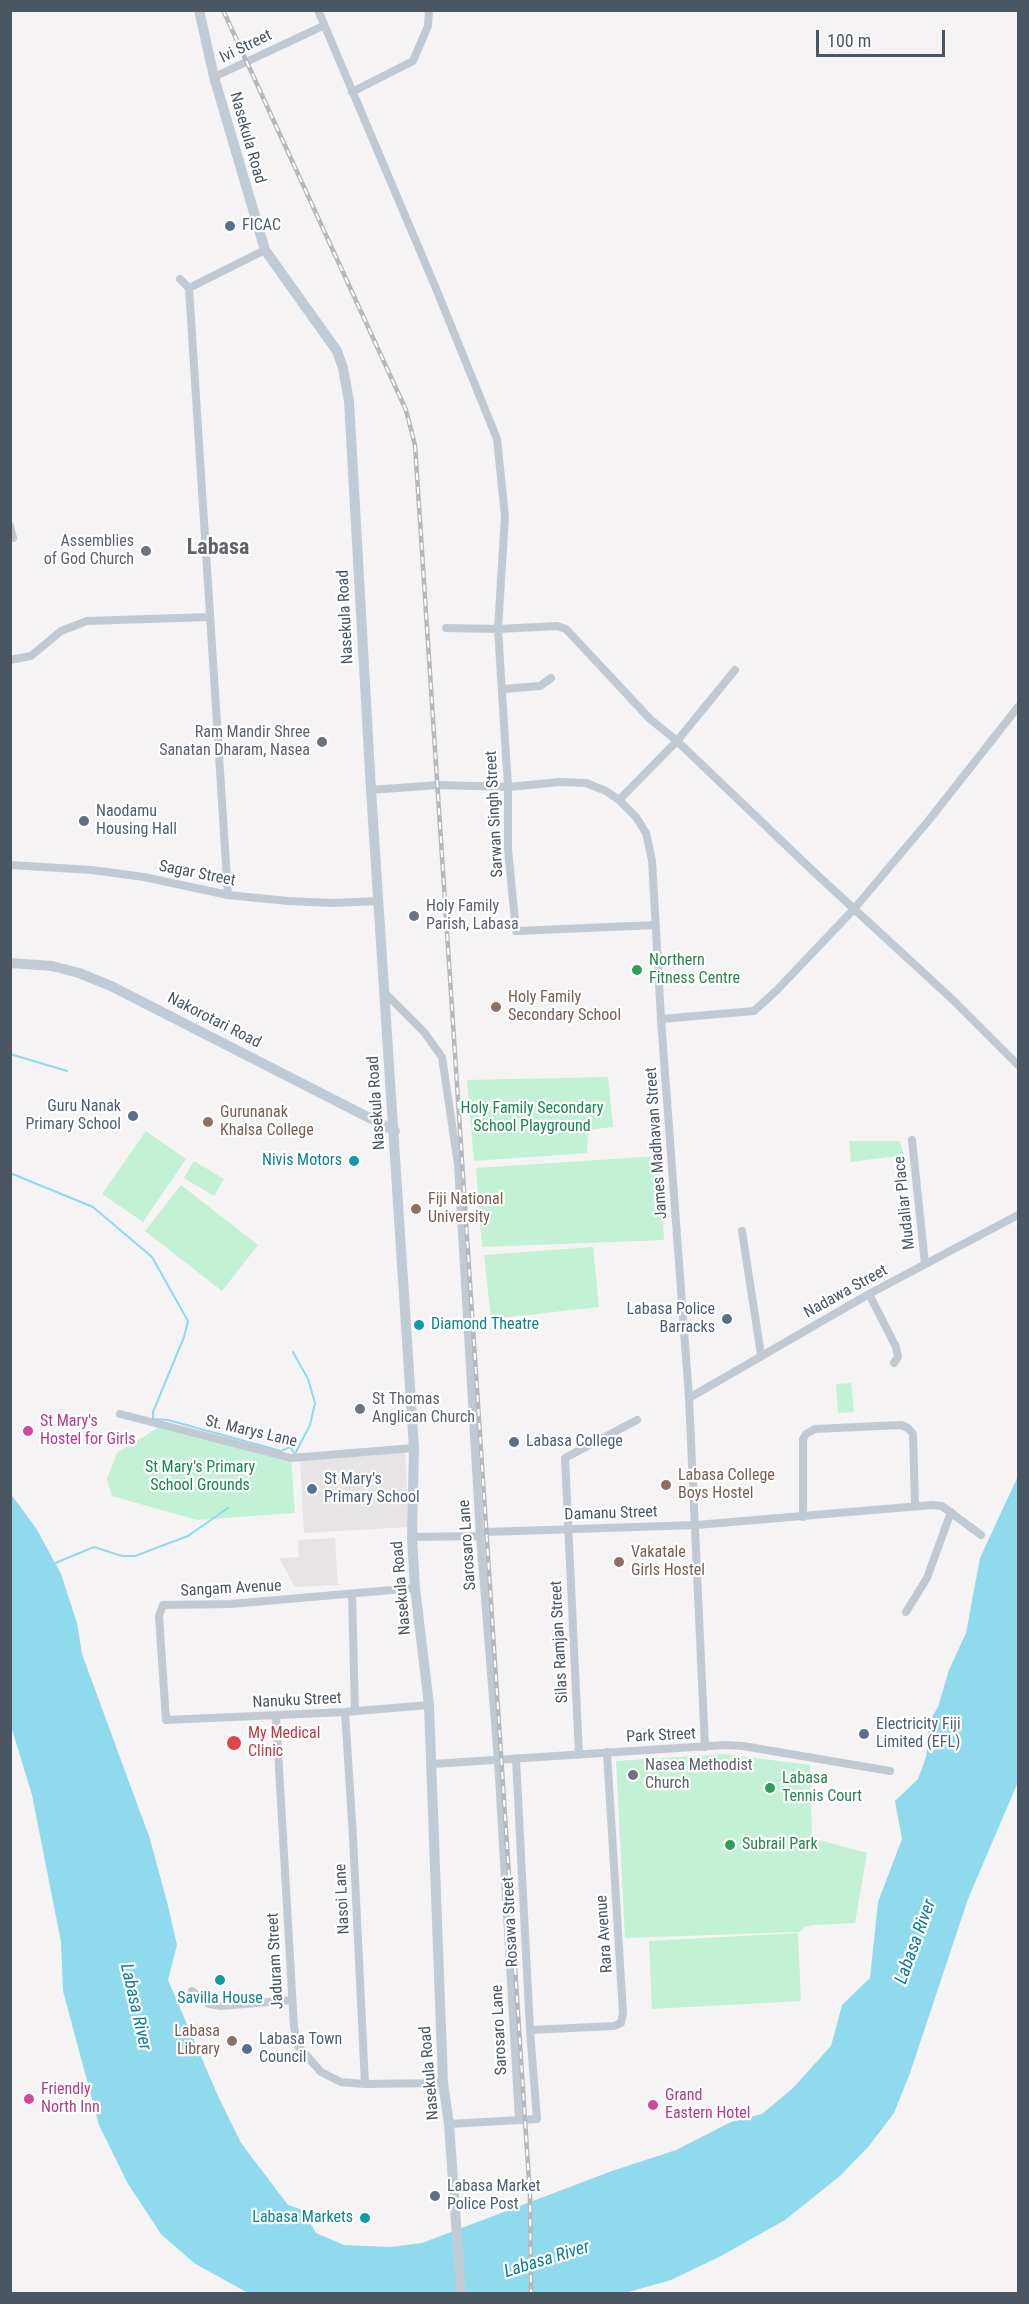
<!DOCTYPE html>
<style>
body{margin:0}
#map{position:relative;width:1029px;height:2304px;overflow:hidden;background:#f5f3f3;font-family:"Roboto Condensed",sans-serif}
canvas{display:block}
.frame{position:absolute;inset:0;border:12px solid #4a5661;pointer-events:none}
.scale{position:absolute;left:816px;top:30px;width:129px;height:27px;box-sizing:border-box;border:3px solid #4a5661;border-top:0;padding-left:8px;font-size:18px;line-height:21px;white-space:nowrap;color:#4a5661;-webkit-text-stroke:4px #fff;paint-order:stroke}
</style>
<div id="map">
<canvas width="1029" height="2304"></canvas>
<div class="frame"></div>
<div class="scale">100 m</div>
</div>
<script>
const g = document.querySelector('canvas').getContext('2d');
g.lineJoin = 'round';
function paint(path, color) { g.fillStyle = color; g.fill(path, 'evenodd'); }
const toPath = rows => new Path2D(rows.map(r => 'M' + r).join(''));
function trace(path, color, width, dash) { g.strokeStyle = color; g.lineWidth = width; g.lineCap = dash ? 'butt' : 'round'; g.setLineDash(dash || []); g.stroke(path); }
function label(font, color, halo, rows, align = 'center') {
  g.font = font + ' "Roboto Condensed",sans-serif'; g.lineWidth = 4.5; g.setLineDash([]); g.textBaseline = 'middle'; g.strokeStyle = halo; g.fillStyle = color; for (const [text, x, y, turn = 0] of rows) {
    g.save(); g.translate(x, y); g.rotate((+turn || 0) * Math.PI / 180); g.textAlign = isNaN(turn) ? turn : align; if (halo) g.strokeText(text, 0, 0); g.fillText(text, 0, 0); g.restore();
  }
}
paint(toPath([
 [405,1452,409,1527,304,1533,300,1458],
 [335,1538,338,1585,295,1587,279,1558,299,1557,298,1540]
]), '#e6e4e5');
paint(toPath([
 [608,1077,613,1127,588,1130,587,1153,474,1161,467,1080],
 [146,1131,186,1159,143,1222,102,1194],
 [849,1141,900,1141,904,1155,851,1162],
 [660,1156,664,1240,482,1247,476,1168],
 [194,1161,224,1179,214,1196,184,1178],
 [181,1185,258,1245,222,1291,145,1231],
 [593,1247,599,1307,491,1319,484,1255],
 [851,1383,854,1412,838,1413,836,1384],
 [164,1424,291,1458,295,1513,197,1520,112,1496,107,1479,117,1453],
 [724,1754,810,1765,812,1838,867,1853,855,1923,815,1925,804,1927,800,1932,625,1938,616,1761],
 [798,1933,801,2001,652,2009,649,1941]
]), '#c3f1d5');
paint(toPath([
 [1018,1476,1018,1782,968,1899,910,2073,894,2113,869,2146,840,2176,785,2220,721,2256,671,2280,625,2293,248,2293,194,2263,161,2234,128,2184,99,2125,63,1991,61,1942,32,1795,11,1726,10,1493,36,1528,61,1574,77,1623,82,1654,150,1839,168,1906,177,1945,168,1980,218,2096,241,2143,288,2205,303,2210,316,2233,344,2245,390,2247,422,2243,612,2171,676,2150,731,2122,762,2114,792,2089,831,2046,842,2005,870,1978,878,1902,902,1839,895,1801,918,1779,926,1757,929,1722,938,1707,949,1670,966,1633,980,1558]
]), '#90daee');
trace(toPath([
 [10,1054,67,1071],
 [10,1173,93,1207,152,1257,188,1321,184,1337,153,1412,153,1419,168,1420,281,1451,290,1447,295,1454,310,1425,315,1403,308,1379,293,1352],
 [53,1564,94,1547,122,1556,135,1556,188,1536,228,1508]
]), '#90daee', 2);
trace(toPath([
 [318,10,437,291,497,439,505,516,498,629,508,787,508,849,516,931,656,925],
 [214,77,323,26],
 [352,92,413,61,428,26,429,10],
 [180,279,189,288,228,895],
 [189,288,265,250],
 [10,526,13,538,10,538],
 [446,628,498,629,557,626,566,629,650,719,677,741,814,872,953,1000,1018,1065],
 [10,660,31,656,61,631,87,621,209,617],
 [502,689,540,686,551,678],
 [371,790,438,785,508,787,560,782,586,783,606,791,619,800,636,817,646,833,652,860,661,1019,689,1398,705,1747],
 [619,800,677,741,735,670],
 [10,865,92,870,144,877,228,895,288,901,333,903,379,901],
 [385,993,424,1032,442,1057,458,1165,480,1536,498,1760,519,2120],
 [661,1019,754,1011,777,990,854,909,929,820,1018,707],
 [912,1140,925,1264],
 [742,1231,761,1355],
 [869,1294,896,1347,898,1357,894,1363],
 [689,1398,869,1294,1018,1215],
 [120,1414,291,1458,414,1448],
 [803,1517,803,1439,806,1434,815,1429,901,1425,908,1428,913,1434,915,1505],
 [412,1537,480,1536,486,1532,696,1525,932,1505,942,1506,981,1535],
 [415,1588,231,1604,163,1605,159,1616,166,1720,345,1712,429,1705],
 [352,1594,355,1711],
 [906,1612,927,1578,951,1512],
 [345,1712,353,1837,365,2084],
 [276,1716,294,2027,298,2046,321,2072,341,2082,365,2084,443,2083],
 [579,1755,565,1458,637,1420],
 [432,1764,725,1745,743,1746,890,1771],
 [192,1991,209,2004,221,2006,292,2000],
 [530,2030,614,2026,621,2023,623,2013,607,1752],
 [449,2124,537,2119,530,2030,516,1759]
]), '#c1cad2', 8);
trace(toPath([
 [199,10,214,77,265,250,337,351,343,368,349,401,371,790,414,1448,412,1537,415,1588,429,1705,443,2083,449,2124,461,2294],
 [10,963,52,966,79,973,111,986,395,1131]
]), '#c1cbd6', 10);
const rail = toPath([
 [223,10,406,410,415,445,530,2196,531,2294]
]);
trace(rail, '#b5b8bd', 4.5);
trace(rail, '#fff', 2, [7]);
for (const [x, y, r, color] of [
 [230,226,6,"#5c6f8a"],
 [146,551,6,"#6b7280"],
 [322,742,6,"#6b7280"],
 [84,821,6,"#5c6f8a"],
 [414,916,6,"#6b7280"],
 [637,970,6,"#2e9e5b"],
 [496,1007,6,"#8d6e63"],
 [133,1116,6,"#5c6f8a"],
 [208,1122,6,"#8d6e63"],
 [354,1161,6,"#0f9aa8"],
 [416,1209,6,"#8d6e63"],
 [727,1319,6,"#5c6f8a"],
 [419,1325,6,"#0f9aa8"],
 [360,1409,6,"#6b7280"],
 [28,1431,6,"#d1479c"],
 [514,1442,6,"#5c6f8a"],
 [666,1485,6,"#8d6e63"],
 [312,1489,6,"#5c6f8a"],
 [619,1562,6,"#8d6e63"],
 [864,1734,6,"#5c6f8a"],
 [234,1743,8,"#e0444e"],
 [633,1775,6,"#6b7280"],
 [770,1788,6,"#2e9e5b"],
 [730,1845,6,"#2e9e5b"],
 [220,1980,6,"#0f9aa8"],
 [232,2041,6,"#8d6e63"],
 [247,2049,6,"#5c6f8a"],
 [29,2099,6,"#d1479c"],
 [653,2105,6,"#d1479c"],
 [435,2196,6,"#5c6f8a"],
 [365,2218,6,"#0f9aa8"]
]) { const dot = new Path2D(); dot.arc(x, y, r, 0, 2 * Math.PI); g.fillStyle = color; g.fill(dot); trace(dot, '#fff', 2); }
label('16px', '#4a5661', '#fff', [
 ["Ivi Street",246,47,-26],
 ["Nasekula Road",247,138,74],
 ["Nasekula Road",346,617,-93],
 ["Sarwan Singh Street",495,814,-93],
 ["Sagar Street",197,874,11],
 ["Nakorotari Road",214,1021,27],
 ["Nasekula Road",377,1103,-94],
 ["James Madhavan Street",657,1143,-94],
 ["Mudaliar Place",905,1203,-96],
 ["Nadawa Street",846,1292,-29],
 ["St. Marys Lane",251,1432,13],
 ["Damanu Street",611,1514,-2],
 ["Sarosaro Lane",468,1545,-94],
 ["Nasekula Road",402,1588,-95],
 ["Sangam Avenue",231,1589,-3],
 ["Silas Ramjan Street",560,1642,-93],
 ["Nanuku Street",297,1701,-3],
 ["Park Street",661,1736,-3],
 ["Nasoi Lane",343,1899,-93],
 ["Rosawa Street",511,1922,-93],
 ["Rara Avenue",605,1934,-94],
 ["Jaduram Street",276,1961,-93],
 ["Sarosaro Lane",500,2030,-93],
 ["Nasekula Road",430,2073,-95]
]);
label('16px', '#4e5e75', '#fff', [
 ["FICAC",242,226],
 ["Naodamu",96,812],
 ["Housing Hall",96,830],
 ["Guru Nanak",121,1107,"right"],
 ["Primary School",121,1125,"right"],
 ["Labasa Police",715,1310,"right"],
 ["Barracks",715,1328,"right"],
 ["Labasa College",526,1442],
 ["St Mary's",324,1480],
 ["Primary School",324,1498],
 ["Electricity Fiji",876,1725],
 ["Limited (EFL)",876,1743],
 ["Labasa Town",259,2040],
 ["Council",259,2058],
 ["Labasa Market",447,2187],
 ["Police Post",447,2205]
], 'left');
label('16px', '#5b616d', '#fff', [
 ["Assemblies",134,542,"right"],
 ["of God Church",134,560,"right"],
 ["Ram Mandir Shree",310,733,"right"],
 ["Sanatan Dharam, Nasea",310,751,"right"],
 ["Holy Family",426,907],
 ["Parish, Labasa",426,925],
 ["St Thomas",372,1400],
 ["Anglican Church",372,1418],
 ["Nasea Methodist",645,1766],
 ["Church",645,1784]
], 'left');
label('16px', '#27864d', '#fff', [
 ["Northern",649,961],
 ["Fitness Centre",649,979],
 ["Labasa",782,1779],
 ["Tennis Court",782,1797],
 ["Subrail Park",742,1845]
], 'left');
label('16px', '#785e54', '#fff', [
 ["Holy Family",508,998],
 ["Secondary School",508,1016],
 ["Gurunanak",220,1113],
 ["Khalsa College",220,1131],
 ["Fiji National",428,1200],
 ["University",428,1218],
 ["Labasa College",678,1476],
 ["Boys Hostel",678,1494],
 ["Vakatale",631,1553],
 ["Girls Hostel",631,1571],
 ["Labasa",220,2032,"right"],
 ["Library",220,2050,"right"]
], 'left');
label('16px', '#17864f', '#fff', [
 ["Holy Family Secondary",532,1109],
 ["School Playground",532,1127],
 ["St Mary's Primary",200,1468],
 ["School Grounds",200,1486]
]);
label('16px', '#0d838f', '#fff', [
 ["Nivis Motors",342,1161],
 ["Diamond Theatre",431,1325,"left"],
 ["Savilla House",220,1999,"center"],
 ["Labasa Markets",353,2218]
], 'right');
label('16px', '#b23c85', '#fff', [
 ["St Mary's",40,1422],
 ["Hostel for Girls",40,1440],
 ["Friendly",41,2090],
 ["North Inn",41,2108],
 ["Grand",665,2096],
 ["Eastern Hotel",665,2114]
], 'left');
label('16px', '#be3a42', '#fff', [
 ["My Medical",248,1734],
 ["Clinic",248,1752]
], 'left');
label('italic 18px', '#0c7c9b', '#fff', [
 ["Labasa River",916,1942,-70],
 ["Labasa River",135,2007,77],
 ["Labasa River",547,2260,-17]
]);
label('bold 22px', '#5f6368', '#fff', [
 ["Labasa",218,548]
]);
</script>
